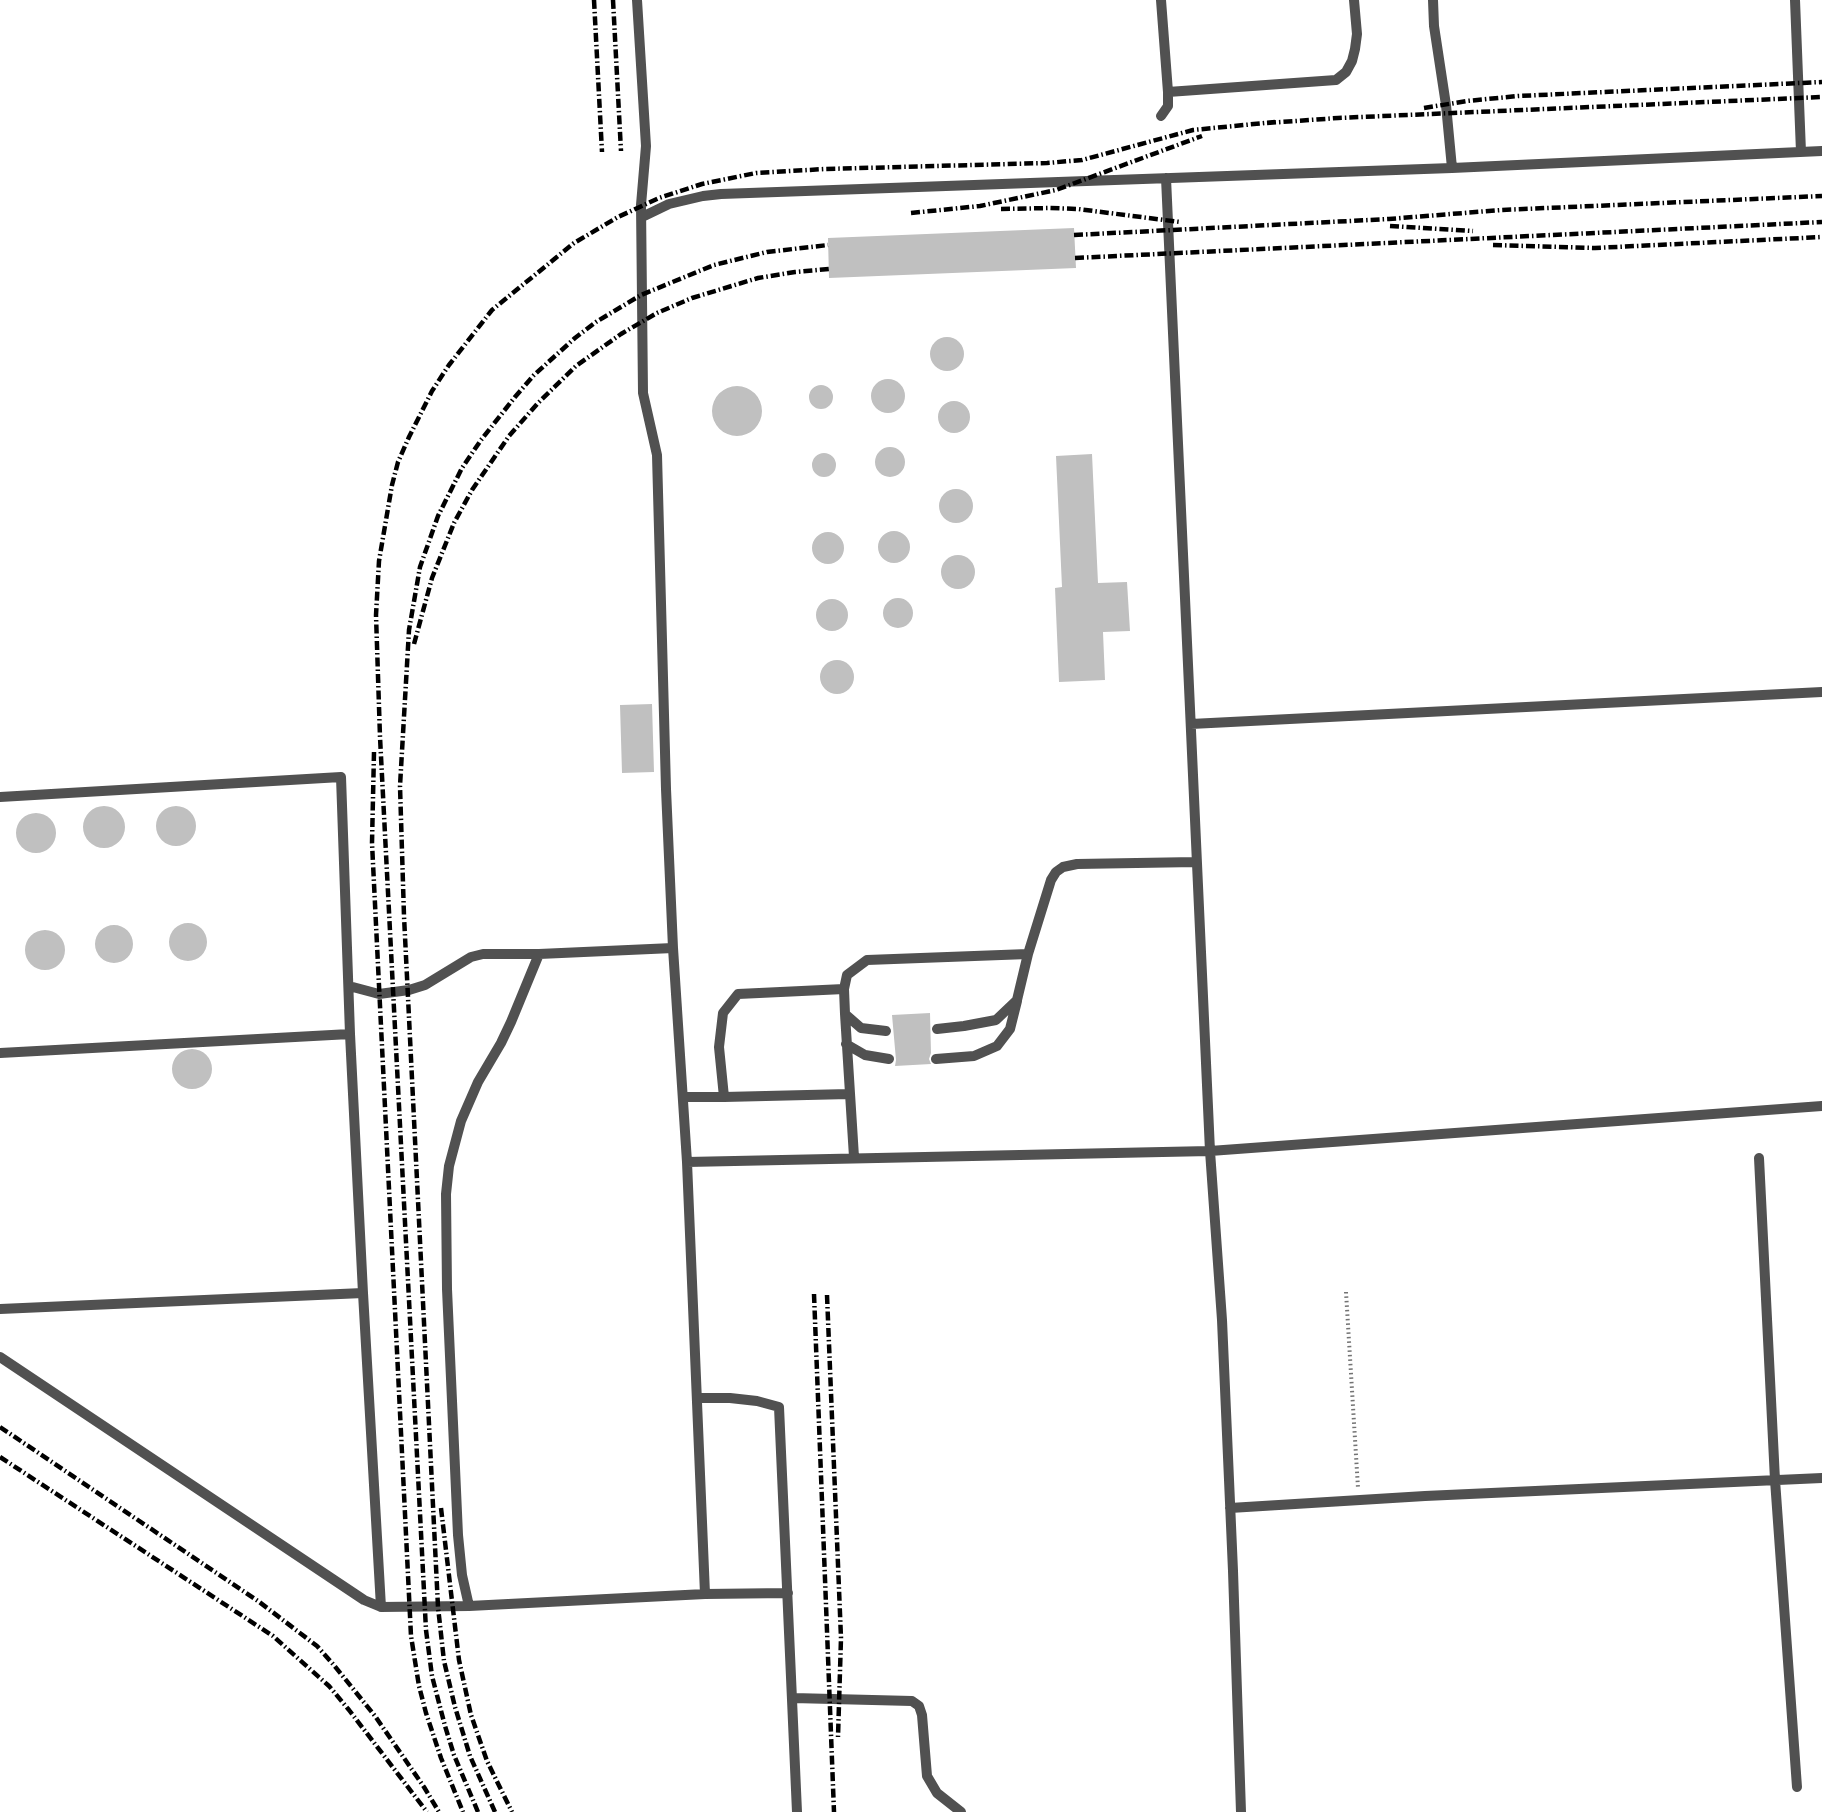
<!DOCTYPE html>
<style>
body{margin:0}
canvas{display:block;background:#fff}
</style>
<canvas width="1822" height="1812"></canvas>
<script>
const g = document.querySelector('canvas').getContext('2d');
g.lineJoin = 'round';
function paint(path, color) { g.fillStyle = color; g.fill(path, 'evenodd'); }
const toPath = rows => new Path2D(rows.map(r => 'M' + r).join(''));
function trace(path, color, width, dash) { g.strokeStyle = color; g.lineWidth = width; g.lineCap = dash ? 'butt' : 'round'; g.setLineDash(dash || []); g.stroke(path); }
paint(toPath([
 [1074,228,1076,268,829,278,828,238],
 '930 354a17 17 0 1 1 34 0a17 17 0 1 1-34 0Z',
 '871 396a17 17 0 1 1 34 0a17 17 0 1 1-34 0Z',
 '809 397a12 12 0 1 1 24 0a12 12 0 1 1-24 0Z',
 '712 411a25 25 0 1 1 50 0a25 25 0 1 1-50 0Z',
 '938 417a16 16 0 1 1 32 0a16 16 0 1 1-32 0Z',
 '875 462a15 15 0 1 1 30 0a15 15 0 1 1-30 0Z',
 '812 465a12 12 0 1 1 24 0a12 12 0 1 1-24 0Z',
 [1092,454,1098,583,1127,582,1130,631,1103,632,1105,680,1059,682,1055,588,1062,587,1056,456],
 '939 506a17 17 0 1 1 34 0a17 17 0 1 1-34 0Z',
 '878 547a16 16 0 1 1 32 0a16 16 0 1 1-32 0Z',
 '812 548a16 16 0 1 1 32 0a16 16 0 1 1-32 0Z',
 '941 572a17 17 0 1 1 34 0a17 17 0 1 1-34 0Z',
 '883 613a15 15 0 1 1 30 0a15 15 0 1 1-30 0Z',
 '816 615a16 16 0 1 1 32 0a16 16 0 1 1-32 0Z',
 '820 677a17 17 0 1 1 34 0a17 17 0 1 1-34 0Z',
 [652,704,654,772,622,773,620,705],
 '83 827a21 21 0 1 1 42 0a21 21 0 1 1-42 0Z',
 '156 826a20 20 0 1 1 40 0a20 20 0 1 1-40 0Z',
 '16 833a20 20 0 1 1 40 0a20 20 0 1 1-40 0Z',
 '169 942a19 19 0 1 1 38 0a19 19 0 1 1-38 0Z',
 '95 944a19 19 0 1 1 38 0a19 19 0 1 1-38 0Z',
 '25 950a20 20 0 1 1 40 0a20 20 0 1 1-40 0Z',
 [930,1013,931,1053,929,1059,931,1064,895,1066,896,1060,892,1015],
 '172 1069a20 20 0 1 1 40 0a20 20 0 1 1-40 0Z'
]), '#c0c0c0');
trace(toPath([
 [1346,1292,1358,1488]
]), '#737373', 4, [1.5, 3]);
trace(toPath([
 [637,0,646,146,641,205,643,393,657,455,666,789,673,948,687,1162,1210,1151,1822,1106],
 [1161,0,1168,92],
 [1433,0,1434,26,1446,105,1452,168],
 [1795,0,1801,152],
 [1161,116,1168,106,1168,92,1336,80,1346,72,1352,61,1355,49,1357,34,1354,0],
 [1166,178,1210,1151,1222,1320,1233,1571,1241,1812],
 [642,217,669,204,703,196,721,194,1452,168,1822,151],
 [1191,724,1822,692],
 [0,797,341,777,350,1034,363,1293,381,1607,469,1606,705,1594,788,1593],
 [349,986,379,994,409,990,425,985,471,957,483,954,539,954,673,948],
 [844,989,738,994,723,1013,719,1047,724,1097,849,1094],
 [845,1014,861,1028,886,1031],
 [937,1029,964,1026,996,1020,1017,1000,1028,954,1051,880,1056,872,1063,867,1077,864,1196,862],
 [846,1044,865,1055,889,1059],
 [0,1053,350,1034],
 [936,1059,974,1056,997,1046,1010,1029,1017,1001],
 [684,1097,724,1097],
 [854,1157,845,1014,844,989,847,975,867,960,1028,954],
 [1759,1158,1775,1480,1797,1787],
 [687,1162,705,1594],
 [0,1309,363,1293],
 [0,1357,364,1600,381,1607],
 [697,1398,730,1398,757,1401,779,1407,797,1812],
 [1230,1508,1425,1496,1822,1478],
 [469,1606,462,1575,458,1535,447,1289,446,1194,449,1166,461,1121,478,1082,501,1043,511,1022,539,954],
 [793,1698,912,1701,919,1706,922,1715,927,1776,937,1793,961,1812]
]), '#515151', 10);
trace(toPath([
 [594,0,602,152],
 [613,0,621,151],
 [1424,108,1467,101,1518,96,1822,82],
 [1267,123,1338,118,1822,97],
 [1001,209,1050,208,1078,209,1180,222],
 [911,213,980,206,1056,190,1202,136],
 [1390,226,1473,231],
 [1074,235,1389,219,1501,210,1822,196],
 [1493,245,1595,248,1822,237],
 [1075,258,1822,222],
 [414,644,432,578,454,523,472,490,509,436,538,403,576,366,621,334,657,313,692,298,758,278,795,272,829,269],
 [374,752,372,843,411,1636,419,1686,426,1713,441,1758,463,1812],
 [814,1294,834,1812],
 [827,1295,841,1638,838,1737],
 [0,1427,258,1601,317,1646,333,1664,375,1716,424,1787,439,1812],
 [0,1457,273,1636,329,1686,349,1710,427,1812],
 [441,1508,459,1660,471,1715,487,1761,512,1812],
 [478,1812,454,1755,445,1726,432,1676,426,1630,380,737,376,615,379,561,392,485,398,462,409,437,432,391,449,365,492,310,574,243,618,217,659,198,702,184,756,173,825,169,1047,163,1082,160,1193,130,1275,122],
 [495,1812,470,1756,455,1707,444,1661,438,1607,404,916,400,786,409,630,420,567,438,516,462,468,481,440,515,397,534,375,575,338,596,322,641,295,714,265,767,252,828,245]
]), '#000', 4.5, [9, 3, 1.5, 3]);
</script>
